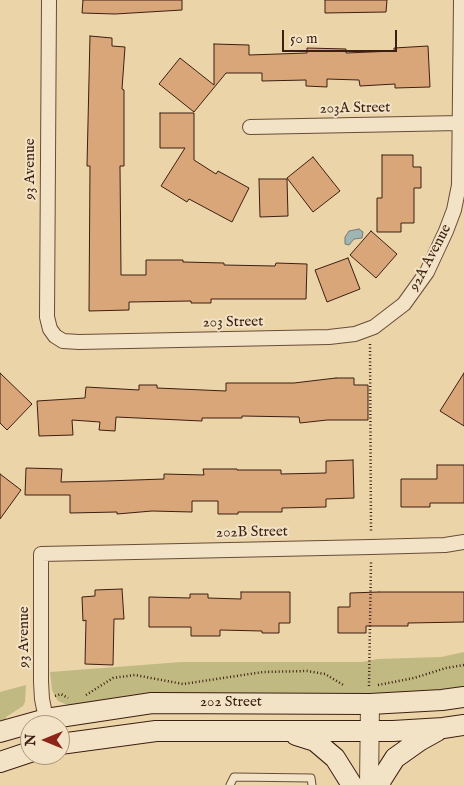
<!DOCTYPE html>
<style>
body{margin:0}
#map{position:relative;width:464px;height:785px;overflow:hidden;background:#ebd4a8;font-family:"IM FELL English",serif}
canvas{display:block}
.north{position:absolute;left:20px;top:715px;width:50px;height:50px;box-sizing:border-box;background:#f2e3c6;border:1px solid #aa947e;border-radius:50%;rotate:270deg;font-size:14px;font-weight:700;line-height:20px;text-align:center;color:#3d1e12}
.north::after{content:'';display:block;margin:auto;width:18px;height:22px;background:#8f2418;clip-path:polygon(50% 0,100% 100%,50% 72%,0 100%)}
.scale{position:absolute;left:282px;top:30px;width:115px;height:22px;box-sizing:border-box;border:2px solid #3d1e12;border-top:0;padding-left:6px;font-size:15px;line-height:18px;white-space:nowrap;color:#3d1e12;-webkit-text-stroke:4px #f2e3c6;paint-order:stroke}
</style>
<div id="map">
<canvas width="464" height="785"></canvas>
<div class="north">N</div>
<div class="scale">50 m</div>
</div>
<script>
const g = document.querySelector('canvas').getContext('2d');
g.lineJoin = 'round';
function paint(path, color) { g.fillStyle = color; g.fill(path, 'evenodd'); }
const toPath = rows => new Path2D(rows.map(r => 'M' + r).join(''));
function trace(path, color, width, dash) { g.strokeStyle = color; g.lineWidth = width; g.lineCap = dash ? 'butt' : 'round'; g.setLineDash(dash || []); g.stroke(path); }
function label(font, color, halo, rows, align = 'center') {
  g.font = font + ' "IM FELL English",serif'; g.lineWidth = 4; g.setLineDash([]); g.textBaseline = 'middle'; g.strokeStyle = halo; g.fillStyle = color; for (const [text, x, y, turn = 0] of rows) {
    g.save(); g.translate(x, y); g.rotate((+turn || 0) * Math.PI / 180); g.textAlign = isNaN(turn) ? turn : align; if (halo) g.strokeText(text, 0, 0); g.fillText(text, 0, 0); g.restore();
  }
}
paint(toPath([
 [464,652,464,687,431,692,76,705,68,705,58,701,52,690,50,672,182,662,363,662,377,659,441,657],
 [26,685,25,702,23,706,6,717,6,721,0,724,0,692]
]), '#c0ba82');
const water = toPath([
 [359,229,363,232,362,238,354,239,349,245,345,244,345,237,349,231,359,229]
]);
paint(water, '#9eb5b4');
trace(water, '#777973', 1);
const building = toPath([
 [83,0,182,0,182,10,115,14,82,13,83,0],
 [325,0,387,0,386,12,325,13,325,0],
 [90,36,112,38,112,46,125,47,122,89,124,90,124,166,120,166,121,275,146,275,146,260,183,260,183,262,224,263,224,265,275,266,276,263,307,264,306,299,211,299,211,303,191,303,191,301,129,302,129,310,89,311,90,166,87,166,90,36],
 [214,44,249,45,249,55,307,53,307,48,346,49,346,53,394,51,394,48,428,46,430,87,395,88,395,84,360,86,359,80,327,79,327,87,306,86,306,80,262,81,262,73,226,73,194,112,159,84,180,58,214,85,214,44],
 [160,113,194,113,194,160,216,174,218,171,249,188,232,222,189,199,187,202,161,186,185,148,160,148,160,113],
 [382,155,413,155,413,167,421,167,421,188,414,188,414,223,401,223,401,232,377,232,377,198,382,198,382,155],
 [313,157,340,191,313,212,287,178,313,157],
 [259,179,287,179,288,216,260,217,259,179],
 [371,231,397,254,376,278,350,255,371,231],
 [348,258,360,289,327,302,315,270,348,258],
 [0,373,32,404,7,430,0,423,0,373],
 [464,373,464,426,440,411,464,373],
 [336,378,354,378,354,385,368,385,368,420,327,420,300,423,299,417,242,416,242,418,202,418,202,421,116,417,115,431,99,430,100,422,72,420,73,435,39,436,37,401,85,398,86,387,139,390,139,385,157,385,157,388,226,391,226,383,294,383,336,378],
 [353,460,354,498,326,499,326,507,282,508,282,512,238,512,238,514,218,514,218,501,192,501,192,512,152,511,117,514,117,512,70,513,70,495,25,495,26,468,62,469,61,482,106,481,164,479,164,474,204,475,203,469,237,469,237,470,281,470,281,474,326,473,326,461,353,460],
 [437,465,464,465,464,503,430,503,430,507,401,507,401,479,437,479,437,465],
 [0,474,21,490,0,519,0,474],
 [122,589,124,619,114,619,113,665,85,664,86,620,83,621,82,597,95,596,95,590,122,589],
 [241,592,290,592,290,623,279,623,279,633,262,633,262,631,220,630,220,636,191,636,191,627,149,627,149,597,190,598,190,594,208,594,208,598,241,599,241,592],
 [379,592,464,592,464,622,408,623,408,626,366,626,366,633,338,633,338,607,350,607,350,593,379,592]
]);
paint(building, '#d9a67a');
trace(building, '#3d1e12', 1);
const service = toPath([
 [230,785,234,777,311,778,312,785]
]);
const minor = toPath([
 [49,0,47,317,50,329,55,336,63,341,79,342,329,337,355,334,374,327,404,304,427,272,446,231,454,210,459,185,461,0],
 [250,127,460,123],
 [46,719,42,699,41,682,41,554,371,547,445,545,464,542]
]);
const tertiary = toPath([
 [369,785,370,704]
]);
const secondary = toPath([
 [0,732,46,719,152,703,370,704,442,700,464,697],
 [296,735,315,741,335,758,352,785],
 [60,744,156,731,393,731,443,728,464,725],
 [0,762,30,752],
 [380,785,381,780,395,758,419,741,437,731]
]);
trace(service, '#684c38', 9);
trace(minor, '#684c38', 16);
trace(tertiary, '#684c38', 20);
trace(secondary, '#3d1e12', 22);
trace(toPath([
 [370,344,371,533],
 [378,685,414,678,446,668,464,665],
 [369,686,371,562],
 [86,695,113,678,135,675,183,684,263,672,307,671,325,674,345,686],
 [55,696,61,694,68,698]
]), '#3d1e12', 2.5, [1, 2.5]);
trace(service, '#f2e3c6', 7);
trace(minor, '#f2e3c6', 14);
trace(tertiary, '#f2e3c6', 18);
trace(secondary, '#f2e3c6', 20);
label('15px', '#3d1e12', '#f2e3c6', [
 ["203A Street",355,109,-1],
 ["93 Avenue",31,169,-90],
 ["92A Avenue",431,258,-62],
 ["203 Street",233,323,-1],
 ["202B Street",252,533,-1],
 ["93 Avenue",25,637,-90],
 ["202 Street",231,703]
]);
</script>
